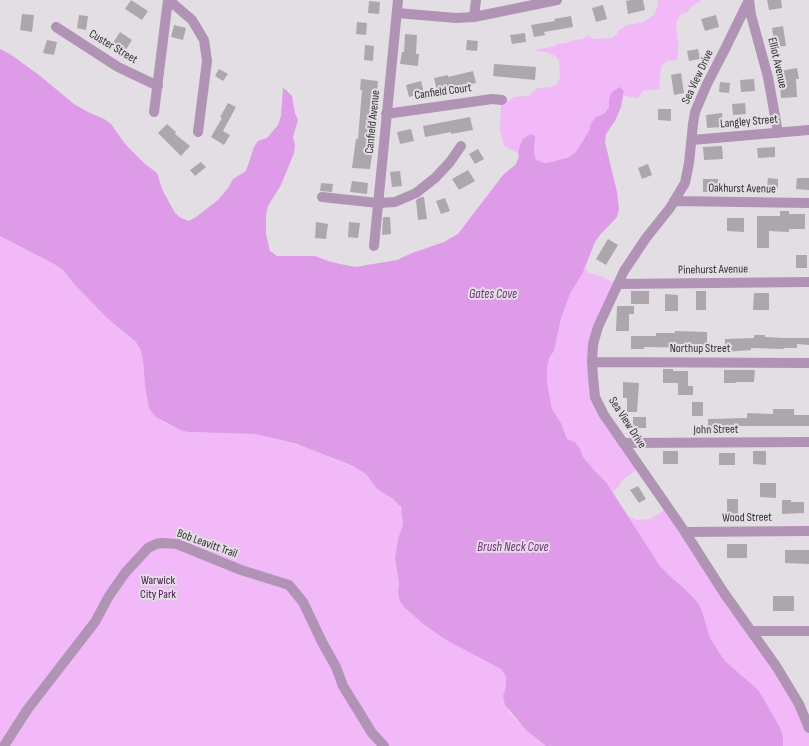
<!DOCTYPE html>
<style>
body{margin:0}
canvas{display:block;background:#e3dee4}
</style>
<canvas width="809" height="746"></canvas>
<script>
const g = document.querySelector('canvas').getContext('2d');
g.lineJoin = 'round';
function paint(path, color) { g.fillStyle = color; g.fill(path, 'evenodd'); }
const toPath = rows => new Path2D(rows.map(r => 'M' + r).join(''));
function trace(path, color, width, dash) { g.strokeStyle = color; g.lineWidth = width; g.lineCap = dash ? 'butt' : 'round'; g.setLineDash(dash || []); g.stroke(path); }
function label(font, color, halo, rows, align = 'center') {
  g.font = font + ' "Sofia Sans Condensed",sans-serif'; g.lineWidth = 4; g.setLineDash([]); g.textBaseline = 'middle'; g.strokeStyle = halo; g.fillStyle = color; for (const [text, x, y, turn = 0] of rows) {
    g.save(); g.translate(x, y); g.rotate((+turn || 0) * Math.PI / 180); g.textAlign = isNaN(turn) ? turn : align; if (halo) g.strokeText(text, 0, 0); g.fillText(text, 0, 0); g.restore();
  }
}
paint(toPath([
 [657,0,702,0,691,7,688,12,680,15,676,23,677,38,679,42,677,60,667,61,661,66,659,89,643,91,638,98,624,96,624,91,609,99,609,107,604,114,591,123,589,131,575,153,560,161,544,163,536,160,534,152,535,136,520,145,518,153,504,146,500,130,501,100,509,101,514,97,528,96,537,88,552,87,558,83,560,76,559,60,555,56,547,52,536,51,538,49,552,47,558,44,566,43,574,40,583,39,588,36,594,39,612,38,617,34,618,31,627,25,644,22,655,14,658,3],
 [0,236,54,264,63,270,75,285,107,318,136,342,141,351,143,360,145,385,150,410,163,422,180,430,188,432,255,434,305,447,361,470,398,503,402,512,403,524,398,539,395,558,399,584,398,593,404,607,423,624,446,640,501,669,506,677,506,686,503,696,509,712,526,730,546,746,0,746],
 [585,267,589,273,600,276,617,284,599,325,595,396,639,468,621,481,619,486,613,492,606,482,594,470,583,457,580,449,567,439,561,423,552,409,547,383,547,367,549,358,554,351,561,318,570,294],
 [668,508,721,586,809,728,809,746,783,746,784,743,731,666,725,661,714,646,710,638,702,611,698,603,685,589,671,577,660,566,628,516,636,520,650,519]
]), '#f1b9f8');
paint(toPath([
 [0,49,10,54,39,75,74,104,88,112,104,119,111,124,126,145,144,163,157,173,162,189,175,213,181,218,189,221,196,217,218,200,229,187,233,179,246,171,254,147,258,141,267,138,278,125,281,116,283,88,286,90,292,96,295,113,298,120,293,137,295,145,294,153,281,185,268,206,266,215,266,234,270,251,277,256,315,256,331,262,355,267,397,260,412,253,444,242,458,234,503,175,516,164,519,156,518,153,520,145,523,139,531,134,535,136,534,152,536,160,544,163,552,162,569,157,575,153,589,131,591,123,596,117,604,114,609,107,609,99,612,92,620,87,624,91,621,107,615,121,606,134,605,142,617,192,619,209,617,217,600,235,595,242,583,272,570,294,561,318,554,351,549,358,547,367,547,383,552,409,561,423,567,439,575,442,580,449,583,457,594,470,606,482,660,566,671,577,685,589,698,603,702,611,710,638,720,654,725,661,757,689,762,696,780,728,783,736,783,746,546,746,526,730,505,705,503,696,506,686,506,677,501,669,446,640,423,624,404,607,400,601,398,593,399,584,395,558,398,539,403,524,401,507,392,498,377,489,366,474,353,466,297,444,255,434,188,432,180,430,156,417,150,410,148,403,145,385,143,360,141,351,136,342,107,318,75,285,63,270,54,264,0,236]
]), '#de9be7');
paint(toPath([
 [131,0,148,11,142,20,125,9],
 [631,0,643,0,645,10,628,14,626,1],
 [767,0,781,0,782,8,769,10],
 [369,1,380,2,379,14,368,13],
 [603,5,607,19,596,22,592,8],
 [22,14,34,15,32,32,20,30],
 [79,15,88,16,86,30,77,28],
 [716,15,719,27,705,31,701,19],
 [571,16,573,27,544,32,545,35,534,37,531,25,555,21,554,19],
 [357,22,367,23,366,35,356,34],
 [174,25,186,28,183,40,171,37],
 [783,26,786,46,775,47,772,28],
 [120,32,132,40,125,51,113,43],
 [525,33,526,42,512,44,510,35],
 [405,34,417,35,416,54,419,54,418,66,400,64,402,52,404,52],
 [47,40,57,42,54,55,43,53],
 [467,40,478,41,477,51,466,50],
 [365,45,374,46,373,61,364,60],
 [698,49,700,59,689,61,687,51],
 [494,64,536,67,535,80,493,76],
 [797,68,799,79,796,79,797,97,781,98,780,87,784,87,780,71],
 [219,69,228,74,223,81,215,76],
 [473,71,476,83,437,91,434,78,448,75,448,77],
 [681,73,684,93,674,95,671,75],
 [361,79,378,81,376,102,377,102,376,112,375,112,372,141,374,141,370,169,352,168,356,139,358,139,362,90,360,90],
 [754,79,755,91,741,92,740,80],
 [421,81,424,93,409,97,406,85],
 [720,82,730,83,729,93,719,92],
 [228,103,236,107,223,131,230,135,224,145,211,137,222,118,220,117],
 [745,103,746,114,733,115,732,104],
 [658,109,671,109,671,121,658,120],
 [722,113,723,127,707,128,706,115],
 [470,117,473,130,451,134,451,132,425,137,423,126],
 [167,124,176,132,175,134,190,146,181,156,158,133],
 [411,129,414,141,400,144,397,132],
 [722,146,723,159,704,160,703,147],
 [775,147,775,157,758,158,757,148],
 [478,149,484,159,475,164,469,154],
 [201,162,206,167,195,176,190,170],
 [648,164,652,175,642,179,638,168],
 [468,170,475,181,459,190,452,179],
 [400,171,402,186,392,187,390,172],
 [768,178,778,179,778,188,767,188],
 [797,178,809,178,809,190,796,189],
 [703,179,718,179,718,192,703,192],
 [352,181,368,183,367,194,350,192],
 [321,183,333,184,332,192,320,191],
 [421,197,424,197,427,219,418,220,416,200],
 [445,198,450,211,441,214,436,201],
 [780,211,789,211,789,214,805,214,805,229,789,229,789,232,769,231,769,248,757,248,757,216,780,216],
 [383,217,390,217,391,234,382,235],
 [727,218,744,218,744,232,727,231],
 [316,222,328,224,326,239,315,238],
 [349,222,360,223,358,238,348,237],
 [608,239,618,245,606,265,596,259],
 [796,255,807,255,807,268,796,268],
 [631,291,649,291,649,304,631,304],
 [696,291,706,291,706,310,696,310],
 [754,293,769,293,769,310,753,310],
 [665,294,678,295,678,311,665,311],
 [617,306,634,306,634,314,629,314,629,331,616,331],
 [675,331,707,332,707,348,644,347,644,349,631,349,631,336,656,336,656,333,675,333],
 [754,335,765,335,765,337,784,338,809,338,809,345,797,344,797,348,784,348,784,349,751,348,751,350,725,352,725,339,754,338],
 [663,369,673,369,673,371,688,371,688,386,693,386,693,395,678,395,678,383,663,383],
 [724,370,755,370,754,382,736,382,736,383,724,383],
 [623,382,639,383,637,412,627,412,627,398,623,398],
 [692,402,703,402,703,416,692,416],
 [773,409,794,409,794,415,809,415,809,426,736,426,736,429,708,429,708,419,747,418,747,413,773,414],
 [633,417,646,417,646,428,633,428],
 [663,451,678,451,678,464,663,464],
 [753,451,766,451,766,465,753,464],
 [719,453,735,453,735,465,719,465],
 [760,483,776,483,776,498,760,497],
 [638,486,646,499,639,503,630,490],
 [727,499,738,499,738,514,727,514],
 [782,500,791,500,791,502,804,502,804,513,782,514],
 [727,544,747,544,747,558,727,558],
 [785,550,809,550,809,564,785,563],
 [773,596,794,596,794,611,773,611]
]), '#ada7ad');
trace(toPath([
 [169,0,192,20,204,40,207,61,198,132],
 [749,0,725,49,707,84,695,112,693,124,689,163,685,183,670,208,646,238,624,271,598,327,593,344,592,362,593,377,595,397,604,415,685,532,724,593,776,666,799,704,809,728],
 [749,0,751,15,768,77,778,133],
 [397,13,456,18,474,17,557,0],
 [474,17,476,0],
 [56,27,118,67,158,86],
 [154,112,168,0],
 [386,114,492,99,502,100],
 [692,140,809,130],
 [322,197,378,203,395,202,416,193,435,178,450,162,461,146],
 [674,201,809,203],
 [374,246,398,0],
 [618,284,809,282],
 [592,362,809,363],
 [623,443,809,442],
 [685,532,809,531],
 [751,631,809,631],
 [4,746,27,710,95,622,109,596,125,573,148,548,156,544,162,543,177,544,241,570,289,585,303,602,322,642,336,667,343,686,372,733,384,746]
]), '#b194b5', 10);
label('12px', '#333133', '#e3dee4', [
 ["Custer Street",113,47,31],
 ["Elliot Avenue",777,63,77],
 ["Sea View Drive",698,77,-65],
 ["Canfield Court",443,92,-8],
 ["Canfield Avenue",373,122,-84],
 ["Langley Street",749,122,-5],
 ["Oakhurst Avenue",742,189,1],
 ["Pinehurst Avenue",713,270,-1],
 ["Northup Street",700,349],
 ["Sea View Drive",627,423,57],
 ["John Street",716,430,-1],
 ["Wood Street",747,518,-1],
 ["Bob Leavitt Trail",207,544,20]
]);
label('12px', '#4d1155', '#e3dee4', [
 ["Warwick",158,581],
 ["City Park",158,595]
]);
label('italic 13px', '#792b84', '#e3dee4', [
 ["Gates Cove",493,295],
 ["Brush Neck Cove",513,548]
]);
</script>
